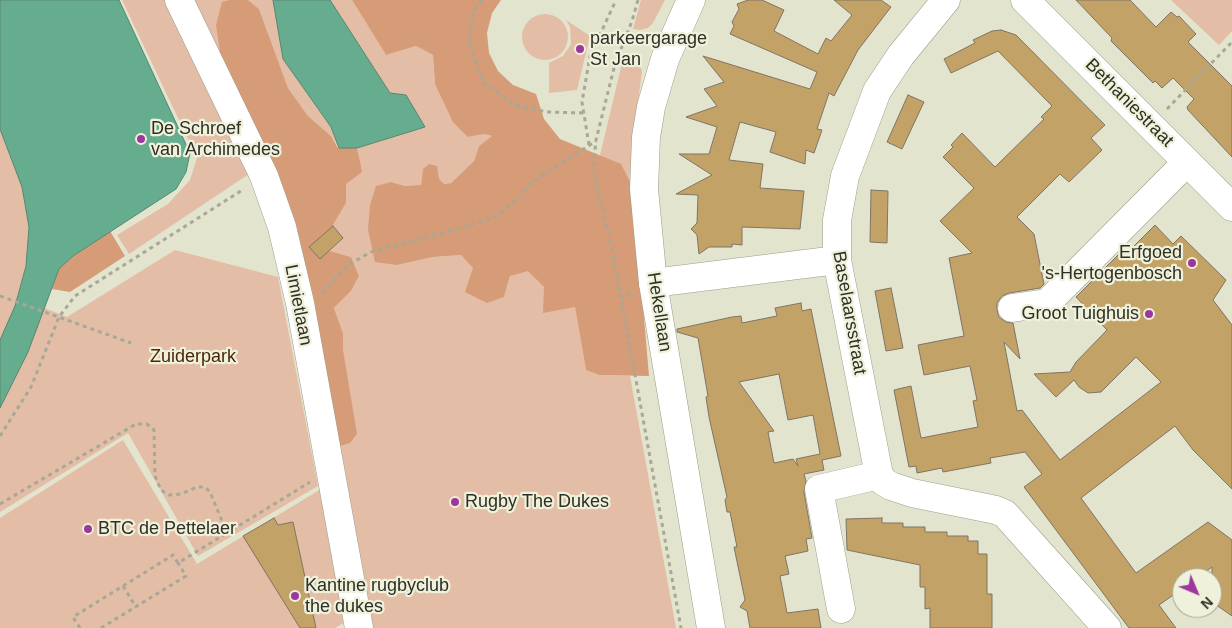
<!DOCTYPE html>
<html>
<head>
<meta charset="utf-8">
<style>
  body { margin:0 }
  #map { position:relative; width:1232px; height:628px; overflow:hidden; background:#e3e4ce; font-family:Helvetica,sans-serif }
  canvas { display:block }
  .north { position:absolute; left:1172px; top:568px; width:50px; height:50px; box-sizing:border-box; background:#f0f1db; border:1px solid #a2a393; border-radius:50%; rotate:135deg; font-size:14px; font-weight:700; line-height:20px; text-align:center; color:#2e2f26 }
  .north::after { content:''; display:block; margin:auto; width:18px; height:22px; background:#9d379c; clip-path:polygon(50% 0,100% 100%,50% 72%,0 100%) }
</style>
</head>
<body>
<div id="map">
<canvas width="1232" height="628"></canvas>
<div class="north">N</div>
</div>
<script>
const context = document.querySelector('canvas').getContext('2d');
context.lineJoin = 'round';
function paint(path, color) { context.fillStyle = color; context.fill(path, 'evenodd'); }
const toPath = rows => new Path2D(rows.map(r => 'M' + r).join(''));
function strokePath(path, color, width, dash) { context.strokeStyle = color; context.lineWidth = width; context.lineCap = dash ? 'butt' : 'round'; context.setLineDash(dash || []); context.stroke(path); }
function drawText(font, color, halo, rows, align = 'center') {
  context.font = font + ' Helvetica,sans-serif'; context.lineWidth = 4.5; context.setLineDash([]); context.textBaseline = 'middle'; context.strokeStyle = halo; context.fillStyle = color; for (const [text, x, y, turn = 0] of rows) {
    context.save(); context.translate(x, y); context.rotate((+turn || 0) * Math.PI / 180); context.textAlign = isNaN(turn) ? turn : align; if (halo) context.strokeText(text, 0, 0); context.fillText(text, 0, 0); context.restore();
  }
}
paint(toPath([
  [122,0,171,0,252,172,129,254,117,235,168,204,190,180,197,158],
  [192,0,229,0,222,3,222,65],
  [248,0,273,0,274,2,283,59,331,127,339,148,331,136,308,116,288,88,259,9],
  [330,0,352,0,386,55,416,46,433,55,435,84,468,137,484,134,492,136,479,146,474,161,451,183,444,184,423,169,421,185,405,186,391,182,397,265,433,257,461,255,504,297,510,276,528,270,544,287,575,307,586,370,599,375,630,376,676,628,361,628,358,614,335,628,0,628,0,518,123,440,197,564,336,480,343,350,343,333,334,308,351,291,359,276,351,257,323,249,323,242,346,203,346,184,359,157,357,148,424,127,390,94],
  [641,0,665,0,653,23,648,28,640,30,633,29],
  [1171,0,1232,0,1232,31,1219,45],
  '522 37a23 23 0 1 1 46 0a23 23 0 1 1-46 0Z',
  [566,20,590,36,577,90,549,93,549,63,563,56,571,44,570,27],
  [624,55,638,62,642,71,635,125,633,188,600,155],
  [0,129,22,187,29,227,26,266,17,297,67,317,175,250,278,277,318,486,198,556,128,433,0,512]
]), '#e3bda6');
paint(toPath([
  [229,0,248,0,259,9,288,88,308,116,331,136,338,148,357,148,359,157,362,172,346,184,346,203,323,242,323,249,351,257,359,276,351,291,334,308,343,333,343,350,357,434,350,443,340,446,329,441,222,65,216,25,222,2],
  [352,0,501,0,492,13,487,33,489,53,498,71,513,85,536,94,544,119,560,139,621,164,633,188,649,376,599,375,586,370,575,307,543,313,544,287,528,271,510,276,504,297,487,303,465,292,473,268,461,255,433,257,397,265,375,262,368,230,370,205,376,186,391,182,405,186,421,185,423,169,429,164,437,166,439,179,444,184,451,183,474,161,479,146,492,136,484,134,468,137,453,122,435,84,433,55,416,46,386,55],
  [110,231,125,256,70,292,52,289,59,269,73,256]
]), '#d69c78');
const water = toPath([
  [0,0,119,0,190,153,186,172,176,189,73,256,59,269,28,352,0,408,0,340,15,306,26,266,29,227,22,187,0,129,0,0],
  [273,0,330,0,390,93,406,95,425,127,357,148,339,148,331,127,283,59,273,0]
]);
paint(water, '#66ad8f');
strokePath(water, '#558770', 1);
const building = toPath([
  [748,0,762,0,784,10,774,31,818,54,826,38,831,41,852,15,834,0,881,0,891,7,858,50,834,96,829,93,817,129,822,130,814,153,806,150,805,164,770,152,776,132,740,122,729,160,763,164,760,188,804,191,800,229,742,227,742,245,732,244,732,247,709,247,699,254,697,235,691,229,697,223,698,195,676,194,712,175,679,154,709,154,717,127,686,117,717,106,704,89,724,82,703,56,810,89,817,72,730,34,734,26,732,22,739,9,737,4,748,0],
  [1076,0,1130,0,1156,27,1171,12,1177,17,1179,16,1196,34,1188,42,1232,86,1232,157,1188,110,1187,107,1194,99,1173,78,1162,88,1155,81,1153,83,1111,41,1112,38,1076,0],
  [1001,30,1016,35,1105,125,1091,138,1102,150,1069,182,1060,174,1017,217,1034,234,1044,284,1040,288,1009,293,1002,296,997,303,997,310,999,317,1006,322,1013,323,1020,359,1004,342,1017,411,1022,410,1060,460,1161,382,1136,357,1101,392,1088,393,1079,387,1074,380,1056,397,1034,374,1070,372,1076,362,1107,330,1076,297,1120,253,1124,256,1155,225,1173,244,1181,236,1226,280,1213,300,1232,325,1232,489,1193,450,1175,426,1081,498,1136,573,1208,522,1232,540,1232,616,1212,602,1212,567,1197,578,1182,578,1182,589,1159,605,1176,628,1129,628,1024,487,1042,474,1025,452,990,458,991,463,943,472,942,468,917,473,916,466,909,467,894,390,911,386,921,438,978,427,973,401,977,400,970,366,924,375,918,345,964,336,949,258,972,253,940,221,974,188,943,157,953,147,951,145,962,133,995,167,1044,119,1041,117,1052,106,998,51,951,73,944,59,975,43,973,40,992,31,1001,30],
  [908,95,924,102,902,149,887,142,908,95],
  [871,190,888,191,887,243,870,242,871,190],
  [333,226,343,238,320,259,309,247,333,226],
  [891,288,903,348,886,351,875,291,891,288],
  [801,303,802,311,811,309,841,456,822,460,824,470,804,474,806,481,804,492,812,538,806,539,808,551,785,556,789,574,780,576,787,613,818,609,821,628,750,628,747,611,740,607,745,600,734,547,737,547,730,512,727,512,725,500,727,497,709,417,706,397,708,396,698,338,677,332,677,329,732,317,741,316,742,323,777,316,775,308,801,303],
  [779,374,788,420,813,415,820,454,796,459,798,466,793,459,774,463,768,432,774,431,739,382,779,374],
  [274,518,278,525,293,522,316,628,300,628,243,536,274,518],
  [882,518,882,523,903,523,903,527,925,527,925,532,947,532,947,536,968,536,968,541,978,541,978,554,987,554,987,594,992,594,992,628,930,628,930,608,925,609,925,587,920,587,920,565,847,550,846,519,882,518]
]);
paint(building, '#c3a267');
strokePath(building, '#7f7463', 1);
const minor = toPath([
  [179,0,264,176,282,227,300,303,359,628],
  [946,0,901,55,877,91,845,176,837,220,837,260,879,475,884,482,891,486,912,493,996,510,1005,514,1107,628],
  [1025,0,1232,207],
  [653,283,837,260],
  [1012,308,1047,303,1187,162],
  [841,609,819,489,879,475]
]);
const major = toPath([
  [691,0,665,59,651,107,646,137,644,189,653,283,711,628]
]);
strokePath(minor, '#9c9d89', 29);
strokePath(major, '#9c9d89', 29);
strokePath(toPath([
  [482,0,474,10,469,45,483,82,515,105,547,112,584,113],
  [638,0,632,21,615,64,596,140,594,160,595,178,612,248,681,628],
  [1167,109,1232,42],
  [589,145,582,102,590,56,616,0],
  [322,293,348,265,371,252,472,225,499,215,521,196,532,182,596,141],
  [0,296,131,343],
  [620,298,631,293],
  [0,436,31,387,59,317,75,296,244,189],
  [0,504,136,424,147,424,154,430,155,476,161,490,169,495,181,494,197,487,205,487,210,492,227,533,310,482],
  [123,586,136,607],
  [80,628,73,617,173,555,178,563,227,533],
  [101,628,186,576,178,563]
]), '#a7a896', 3, [4, 4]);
strokePath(minor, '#fff', 28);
strokePath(major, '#fff', 28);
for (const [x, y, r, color] of [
  [580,49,5,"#9d379c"],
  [141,139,5,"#9d379c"],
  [1192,263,5,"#9d379c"],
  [1149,314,5,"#9d379c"],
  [455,502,5,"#9d379c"],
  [88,529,5,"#9d379c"],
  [295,596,5,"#9d379c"]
]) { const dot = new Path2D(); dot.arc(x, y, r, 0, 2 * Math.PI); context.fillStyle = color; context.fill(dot); strokePath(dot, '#f0f1db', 2); }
drawText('18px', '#2e2f26', '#f0f1db', [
  ["parkeergarage",590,39],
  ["St Jan",590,60],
  ["De Schroef",151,129],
  ["van Archimedes",151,150],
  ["Erfgoed",1182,253,"right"],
  ["'s-Hertogenbosch",1182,274,"right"],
  ["Groot Tuighuis",1139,314,"right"],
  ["Rugby The Dukes",465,502],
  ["BTC de Pettelaer",98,529],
  ["Kantine rugbyclub",305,586],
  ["the dukes",305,607]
], 'left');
drawText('18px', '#2e2f26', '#f0f1db', [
  ["Bethaniestraat",1129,103,45],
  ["Limietlaan",298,305,79],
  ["Hekellaan",659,312,81],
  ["Baselaarsstraat",849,313,80]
]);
drawText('18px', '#4c260a', '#f0f1db', [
  ["Zuiderpark",193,357]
]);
</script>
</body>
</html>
